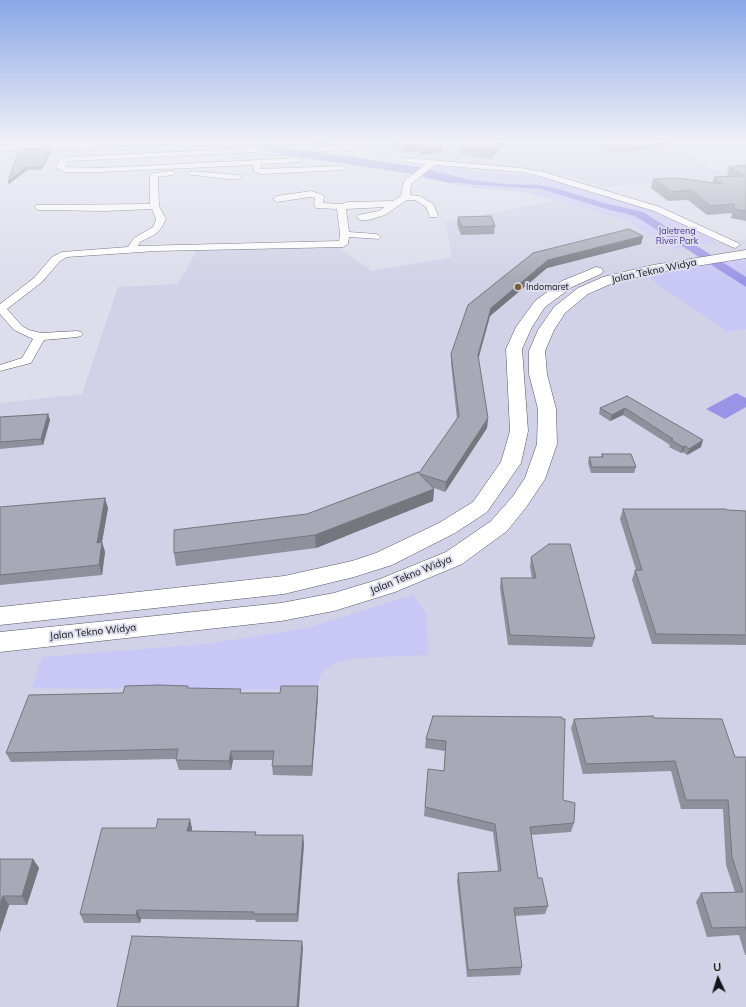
<!DOCTYPE html>
<html>
<head>
<meta charset="utf-8">
<style>
  body { margin:0 }
  #map { position:relative; width:746px; height:1007px; overflow:hidden; background:#ddddec; font-family:Mulish,sans-serif }
  canvas { display:block }
  .north { position:absolute; left:698px; top:959px; width:40px; height:40px; -webkit-text-stroke:3px #ddddec; paint-order:stroke; rotate:356deg; font-size:11px; font-weight:700; line-height:16px; text-align:center; color:#131318 }
  .north::after { content:''; display:block; margin:auto; width:14px; height:18px; background:#131318; clip-path:polygon(50% 0,100% 100%,50% 72%,0 100%) }
</style>
</head>
<body>
<div id="map">
<canvas width="746" height="1007"></canvas>
<div class="north">U</div>
</div>
<script>
const context = document.querySelector('canvas').getContext('2d');
context.lineJoin = 'round';
function paint(path, color) { context.fillStyle = color; context.fill(path, 'evenodd'); }
const toPath = rows => new Path2D(rows.map(r => 'M' + r).join(''));
function strokePath(path, color, width, dash) { context.strokeStyle = color; context.lineWidth = width; context.lineCap = dash ? 'butt' : 'round'; context.setLineDash(dash || []); context.stroke(path); }
function drawText(font, color, halo, rows, align = 'center') {
  context.font = font + ' Mulish,sans-serif'; context.lineWidth = 4; context.setLineDash([]); context.textBaseline = 'middle'; context.strokeStyle = halo; context.fillStyle = color; for (const [text, x, y, turn = 0] of rows) {
    context.save(); context.translate(x, y); context.rotate((+turn || 0) * Math.PI / 180); context.textAlign = isNaN(turn) ? turn : align; if (halo) context.strokeText(text, 0, 0); context.fillText(text, 0, 0); context.restore();
  }
}
paint(toPath([
  [364,142,669,142,679,146,712,170,746,167,726,179,602,187,588,181,543,171,373,155],
  [554,201,624,220,674,249,746,239,746,258,728,332,746,329,746,1007,0,1007,0,403,82,394,118,287,178,284,197,250,338,247,372,271,452,257,445,222]
]), '#d1d1e7');
paint(toPath([
  [434,165,542,177,652,210,712,239,718,243,674,249,624,220,523,192,473,188,422,178,419,175],
  [746,258,746,329,728,332,645,275],
  [413,595,426,614,428,655,357,658,338,662,325,669,319,677,317,690,32,688,42,657,207,644,308,628]
]), '#c9c7f5');
paint(toPath([
  [422,170,472,180,504,184,539,185,559,189,604,203,643,212,746,277,746,287,635,216,610,210,541,189,477,185,451,182,425,177,419,172],
  [736,393,746,398,746,407,725,419,706,409]
]), '#9b94e6');
paint(toPath([
  [256,142,272,142,283,147,420,167,454,176,456,179,454,182,449,183,419,175,280,154,258,145,256,142]
]), '#9b94e6');
const minor = toPath([
  [126,142,181,142,177,144,66,149,0,150,0,146,126,142],
  [353,142,361,142,362,145,353,150,320,151,316,149,320,147,351,146,354,144,353,142],
  [681,142,689,142,691,144,687,146,681,142],
  [254,148,257,148,257,152,70,161,66,163,65,167,100,168,297,158,300,158,300,162,261,164,261,169,342,166,346,168,342,170,262,174,254,172,253,165,100,172,65,172,56,168,60,159,70,157,254,148],
  [406,158,521,168,544,172,660,207,738,243,740,245,735,248,732,247,654,211,539,176,521,172,435,165,411,184,410,195,420,196,433,204,438,215,436,217,430,217,426,207,415,200,407,200,385,215,368,220,361,220,356,217,358,215,379,211,385,207,346,209,349,232,376,234,379,235,381,237,379,239,349,237,348,244,343,247,156,251,67,257,60,261,42,282,7,309,22,326,29,330,41,333,77,331,81,332,83,334,81,336,77,337,44,340,31,363,0,371,0,365,22,358,33,339,14,330,0,314,0,304,34,278,52,257,62,252,128,247,134,238,153,227,156,219,152,209,104,211,39,210,36,209,35,207,36,205,150,204,150,175,154,173,170,171,173,171,174,173,173,175,158,177,159,206,166,219,160,230,154,235,140,242,138,246,339,241,340,234,337,209,316,208,314,204,315,198,310,197,277,202,273,199,277,196,311,191,323,195,324,197,323,203,341,204,348,202,393,201,401,196,404,181,426,164,406,162,406,158],
  [191,171,238,175,242,177,238,179,226,179,194,175,191,175,190,173,191,171]
]);
const secondary = toPath([
  [746,250,746,258,653,273,613,283,588,294,565,313,554,330,545,351,547,374,556,409,557,444,545,479,527,506,507,531,462,564,395,592,334,611,281,621,0,652,0,632,281,603,334,593,380,579,446,552,491,521,513,496,525,478,537,444,538,409,529,374,529,351,538,330,554,307,578,288,603,277,653,265,746,250],
  [596,267,601,268,603,271,601,274,572,287,545,307,532,327,522,349,528,431,521,463,487,512,455,533,392,565,354,577,284,594,0,625,0,607,284,576,352,561,376,553,439,523,473,502,501,462,510,431,506,349,516,327,535,301,562,281,596,267]
]);
strokePath(minor, '#575663', 1);
strokePath(secondary, '#575663', 1);
paint(minor, '#fff');
paint(secondary, '#fff');
paint(toPath([
  [0,142,76,142,0,145],
  [313,142,334,142,334,145,313,146],
  [391,142,438,142,442,152,421,155,417,151,403,153,391,143],
  [465,142,507,142,490,159,459,154,460,146],
  [594,142,670,142,670,146,624,152,621,151,611,152],
  [19,149,52,151,41,170,27,170,9,184,8,182],
  [746,165,746,221,731,218,732,213,707,215,688,200,668,201,651,188,653,179,712,183,714,177,728,176,727,176,729,167],
  [458,217,495,226,494,234,461,235,457,224],
  [643,236,641,244,547,268,490,316,478,359,488,418,487,428,445,492,434,488,434,489,433,501,316,548,176,566,174,553,307,514,419,473,457,419,451,363,451,354,533,253],
  [627,396,701,447,687,455,683,452,681,453,669,447,670,445,623,415,610,421,599,414,600,408],
  [48,414,50,420,43,445,0,449,0,417],
  [602,454,636,467,634,473,591,473,588,463,589,457,601,457],
  [0,507,108,508,102,542,105,552,102,575,0,585],
  [623,509,746,511,746,645,652,644,632,580,635,570,636,570,620,519],
  [531,557,595,638,592,647,508,645,500,588,501,578,532,578,530,567],
  [318,686,318,696,312,776,273,775,272,766,273,760,233,760,231,770,179,770,176,760,176,759,11,762,6,753,123,693,188,688,241,693,280,693],
  [433,716,563,800,574,823,571,832,531,835,538,878,548,906,545,914,515,916,522,967,520,975,467,977,457,881,458,873,498,871,493,832,424,816,428,769,444,771,445,751,425,748,426,739],
  [654,718,735,757,746,757,746,955,745,955,739,935,707,937,696,902,701,893,735,892,726,865,723,809,681,809,671,771,583,774,571,728,574,719],
  [192,828,192,831,256,835,304,844,298,922,256,922,255,920,141,919,140,923,84,923,80,914],
  [0,859,33,859,39,868,27,905,9,905,0,932]
]), '#90909d');
paint(toPath([
  [500,142,507,142,490,159,490,151],
  [664,142,670,142,670,146,624,152,625,148],
  [417,145,417,151,403,153,403,147],
  [443,146,442,152,421,155,421,148],
  [622,146,621,151,611,152,612,148],
  [52,148,52,151,41,170,41,167],
  [26,167,27,170,9,184,8,182],
  [643,236,641,244,547,268,490,316,477,364,478,355,491,308,548,260],
  [625,408,623,415,610,421,612,415],
  [48,414,50,420,43,445,41,439],
  [488,418,487,428,445,492,446,482],
  [703,440,701,447,687,455,689,449],
  [685,446,683,452,681,453,683,447],
  [434,489,433,501,316,548,315,535],
  [105,498,108,508,100,553,97,543],
  [102,542,105,552,102,575,99,565],
  [318,686,318,696,312,776,312,766],
  [231,751,233,760,231,770,229,761],
  [190,819,192,828,190,840,187,831],
  [303,835,304,844,298,922,297,914],
  [33,859,39,868,27,905,22,896],
  [3,896,9,905,0,932,0,905],
  [137,910,141,919,140,923,136,915],
  [302,941,303,948,299,1007,297,1007]
]), '#76767f');
const building = toPath([
  [313,142,334,142,313,143,313,142],
  [397,142,438,142,443,146,421,148,417,145,403,147,397,142],
  [465,142,500,142,490,151,460,146,465,142],
  [602,142,667,142,625,148,622,146,612,148,602,142],
  [52,148,41,167,26,167,8,182,19,149,52,148],
  [746,165,746,211,734,209,734,204,710,206,691,190,671,192,653,179,677,178,722,184,714,177,744,176,729,167,746,165],
  [491,216,495,226,462,227,458,217,491,216],
  [629,229,643,236,548,260,491,308,478,355,488,418,446,482,420,474,419,473,459,416,451,354,468,305,533,253,629,229],
  [627,396,703,440,689,449,685,446,683,447,671,440,673,439,625,408,612,415,600,408,627,396],
  [48,414,41,439,0,442,0,417,48,414],
  [602,454,631,454,636,467,592,467,589,457,603,457,602,454],
  [418,472,434,489,315,535,174,553,174,530,307,514,418,472],
  [105,498,97,543,102,542,99,565,0,575,0,507,105,498],
  [623,509,726,509,727,510,746,511,746,635,656,634,635,570,642,570,623,509],
  [549,544,570,544,595,638,510,635,501,578,536,578,531,557,549,544],
  [158,685,188,686,187,688,241,689,240,693,280,693,281,686,318,686,312,766,272,766,274,751,231,751,229,761,176,760,178,749,6,753,29,695,123,693,125,686,158,685],
  [433,716,562,717,562,719,565,719,563,800,575,803,574,823,530,827,538,878,542,878,548,906,514,908,522,967,468,970,458,873,501,871,495,824,425,807,428,769,444,771,446,741,426,739,433,716],
  [653,716,654,718,722,719,735,757,746,757,746,930,745,927,712,928,701,893,743,892,732,857,728,800,686,800,675,761,586,764,574,719,653,716],
  [158,819,190,819,187,831,256,832,255,835,303,835,297,914,254,914,254,912,137,910,136,915,80,914,102,828,156,828,158,819],
  [0,859,33,859,22,896,3,896,0,905,0,859],
  [132,936,302,941,297,1007,117,1007,132,936]
]);
paint(building, '#a8a8b6');
strokePath(building, '#76767f', 1);
const sky = context.createLinearGradient(0, 0, 0, 283);
sky.addColorStop(0, '#89a7e7');
sky.addColorStop(0.5, '#f0f0f6');
sky.addColorStop(1, '#f0f0f600');
context.fillStyle = sky;
context.fillRect(0, 0, 746, 283);
for (const [x, y, r, color] of [
  [518,287,4,"#7a5d31"]
]) { const dot = new Path2D(); dot.arc(x, y, r, 0, 2 * Math.PI); context.fillStyle = color; context.fill(dot); strokePath(dot, '#ddddec', 1.5); }
drawText('9px', '#4a3796', '#ddddec', [
  ["Jaletreng",677,231],
  ["River Park",677,241]
]);
drawText('9px', '#131318', '#ddddec', [
  ["Indomaret",526,287]
], 'left');
drawText('10px', '#131318', '#ddddec', [
  ["Jalan Tekno Widya",654,271,-12],
  ["Jalan Tekno Widya",411,575,-22],
  ["Jalan Tekno Widya",93,632,-6]
]);
</script>
</body>
</html>
